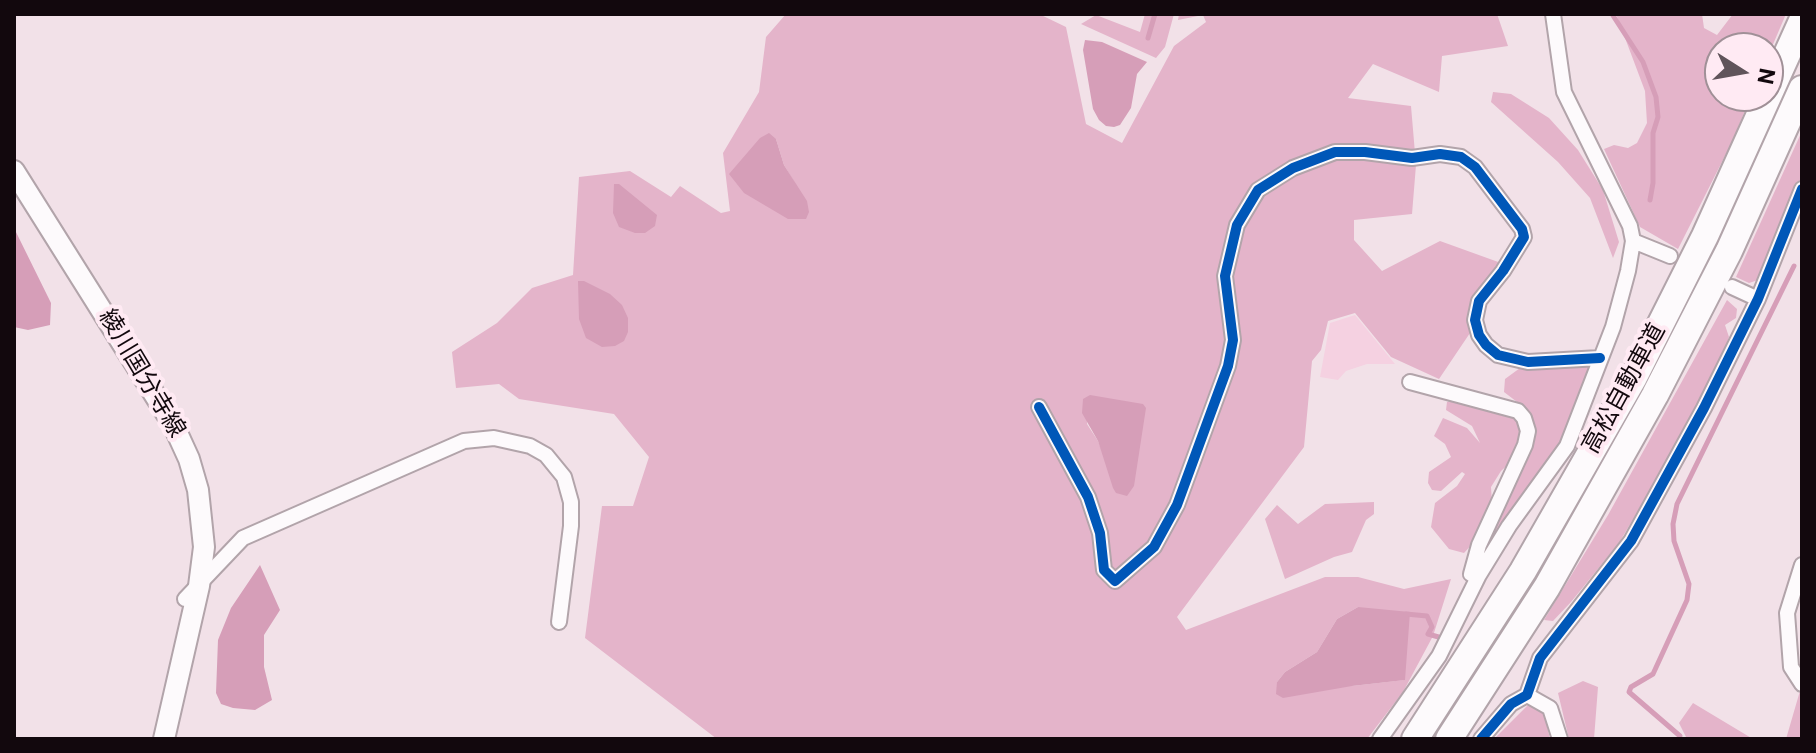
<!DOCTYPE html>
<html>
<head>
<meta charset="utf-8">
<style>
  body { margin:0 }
  #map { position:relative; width:1816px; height:753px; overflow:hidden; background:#f2e1e8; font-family:Roboto,sans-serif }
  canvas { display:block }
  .frame { position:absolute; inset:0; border:16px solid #12080d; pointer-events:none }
  .north { position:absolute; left:1704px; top:32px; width:80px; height:80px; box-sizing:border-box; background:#ffeaf3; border:2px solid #a09097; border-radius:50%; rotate:101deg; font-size:22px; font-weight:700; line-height:32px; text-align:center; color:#12080d }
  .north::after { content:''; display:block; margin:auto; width:28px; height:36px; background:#60545a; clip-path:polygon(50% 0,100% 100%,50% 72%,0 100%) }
</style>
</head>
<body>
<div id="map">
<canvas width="1816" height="753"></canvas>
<div class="frame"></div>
<div class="north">N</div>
</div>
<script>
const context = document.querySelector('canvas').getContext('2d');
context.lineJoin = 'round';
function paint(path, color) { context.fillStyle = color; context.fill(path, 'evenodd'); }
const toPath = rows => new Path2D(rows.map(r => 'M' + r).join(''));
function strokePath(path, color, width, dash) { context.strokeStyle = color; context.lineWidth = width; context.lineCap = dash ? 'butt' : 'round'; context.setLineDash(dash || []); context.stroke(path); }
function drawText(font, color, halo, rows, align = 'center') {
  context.font = font + ' Roboto,"Noto Sans JP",sans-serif'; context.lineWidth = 8; context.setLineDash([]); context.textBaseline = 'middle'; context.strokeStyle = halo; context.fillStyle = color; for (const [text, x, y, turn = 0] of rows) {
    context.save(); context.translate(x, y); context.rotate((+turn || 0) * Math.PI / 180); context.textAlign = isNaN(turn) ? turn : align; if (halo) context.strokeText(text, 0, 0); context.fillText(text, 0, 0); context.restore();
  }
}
paint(toPath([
  [1355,315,1395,364,1367,364,1346,371,1338,380,1320,377,1330,323]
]), '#f5d1e1');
paint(toPath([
  [786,14,1039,14,1066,27,1086,124,1122,143,1174,46,1206,22,1203,15,1178,20,1179,14,1497,14,1508,46,1442,56,1439,92,1373,64,1348,98,1411,106,1416,165,1412,214,1354,220,1354,240,1382,271,1440,241,1501,263,1470,303,1470,333,1439,379,1391,357,1355,313,1328,321,1321,350,1312,361,1304,447,1177,617,1186,630,1325,577,1358,577,1404,589,1451,579,1433,636,1403,692,1367,739,717,739,585,638,602,506,633,506,649,457,614,414,519,399,499,384,456,388,452,352,497,323,532,288,573,275,579,177,630,171,671,197,680,186,721,213,730,211,723,153,759,92,766,37],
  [760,138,776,139,784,165,795,183],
  [1090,395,1107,463,1098,441,1087,424],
  [1358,607,1404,680,1352,686,1277,682,1285,672,1317,652,1337,619],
  [1145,14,1174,14,1165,47,1156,58,1081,24,1096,15,1140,32],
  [1616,14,1702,14,1704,28,1717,35,1733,14,1786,14,1768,56,1768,48,1720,48,1720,96,1751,96,1732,142,1678,249,1640,227,1604,149,1614,145,1628,148,1637,143,1647,123,1645,91],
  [1493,92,1511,94,1549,118,1578,150,1603,190,1619,242,1613,258,1590,198,1558,162,1491,102],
  [1802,131,1802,175,1761,279,1749,283,1736,277],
  [1727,300,1737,309,1736,318,1725,325,1729,337,1722,357,1652,487,1619,543,1571,602,1553,621,1544,620,1608,515],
  [1588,362,1589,376,1559,450,1534,479,1482,558,1494,523,1525,462,1534,434,1533,420,1521,405,1504,392,1505,379,1520,368,1540,368],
  [1454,400,1507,412,1516,420,1523,436,1514,459,1501,471,1491,487,1492,502,1474,542,1464,553,1449,549,1431,527,1435,503,1457,486,1465,474,1462,472,1441,491,1432,490,1428,483,1429,472,1451,457,1445,444,1434,436,1443,418,1467,428,1480,443,1472,426,1446,410,1447,402],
  [1374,502,1374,514,1366,520,1352,552,1334,557,1285,579,1265,519,1277,505,1298,524,1325,504],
  [1583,681,1598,687,1594,739,1569,739,1558,693],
  [1802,684,1802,739,1786,739],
  [1693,703,1753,739,1687,739,1679,723],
  [1528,705,1544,713,1550,739,1494,739]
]), '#e4b4ca');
paint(toPath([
  [1085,40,1102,42,1147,62,1137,74,1131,108,1120,125,1114,127,1106,126,1099,120,1093,109,1083,50],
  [769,133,776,139,784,165,807,201,809,212,806,219,788,219,744,193,729,174,760,138],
  [614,184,619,184,657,215,655,226,645,233,635,233,619,227,613,213],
  [14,228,51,303,50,325,28,330,14,327],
  [578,281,584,281,610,294,622,305,628,318,628,332,624,341,615,346,602,347,586,338,579,319],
  [1090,395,1143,404,1146,408,1134,486,1127,496,1116,493,1113,488,1098,441,1082,413,1083,399],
  [260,565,280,610,264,635,264,667,272,700,255,710,233,708,221,704,216,693,218,640,231,608],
  [1358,607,1410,612,1405,680,1352,686,1283,698,1276,694,1277,682,1285,672,1317,652,1337,619]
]), '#d69eb8');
strokePath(toPath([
  [1612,14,1643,62,1656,97,1658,117,1653,133,1653,183,1650,200],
  [1148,38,1155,14],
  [1406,614,1427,616,1432,627,1428,634,1442,638],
  [1679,739,1680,736,1629,692,1631,687,1653,674,1687,600,1689,584,1674,541,1673,524,1677,504,1794,266]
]), '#d69eb8', 5);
const minor = toPath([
  [1633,241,1670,256],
  [1732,287,1758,299],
  [1410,382,1518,411,1524,418,1528,431,1525,445,1479,545,1471,574,1477,578],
  [1039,407,1088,497,1100,533,1104,570,1115,581,1154,547,1177,505,1228,366,1233,340,1225,276,1237,225,1258,190,1293,168,1335,152,1365,152,1412,158,1440,154,1461,157,1475,167,1522,229,1524,237,1503,271,1479,301,1475,320,1479,335,1486,345,1498,355,1528,362,1600,358],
  [1802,565,1787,613,1791,667,1802,684],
  [185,599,243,538,464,441,494,438,530,446,546,455,564,477,571,502,571,526,559,622],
  [1527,695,1550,708,1560,739],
  [1380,739,1439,656,1479,575,1509,526,1567,446,1613,327,1628,271,1633,241,1630,226,1564,92,1553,14],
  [1481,739,1511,704,1527,695,1540,658,1631,541,1704,408,1758,299,1802,189]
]);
const secondary = toPath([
  [14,171,173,424,189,459,198,490,204,547,199,586,164,739]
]);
const motorway = toPath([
  [1415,739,1523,571,1634,377,1705,236,1802,21],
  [1449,739,1547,587,1655,395,1729,251,1802,89]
]);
strokePath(minor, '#b2a4aa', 18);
strokePath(secondary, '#b2a4aa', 24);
strokePath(motorway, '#b2a4aa', 30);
strokePath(minor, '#fdfafc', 14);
strokePath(secondary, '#fdfafc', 20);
strokePath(motorway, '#fdfafc', 26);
strokePath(toPath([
  [1039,407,1088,497,1100,533,1104,570,1115,581,1154,547,1177,505,1228,366,1233,340,1225,276,1237,225,1258,190,1293,168,1335,152,1365,152,1412,158,1440,154,1461,157,1475,167,1522,229,1524,237,1503,271,1479,301,1475,320,1479,335,1486,345,1498,355,1528,362,1600,358],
  [1481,739,1511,704,1527,695,1540,658,1631,541,1704,408,1758,299,1802,189]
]), '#0057b8', 10);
drawText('24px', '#12080d', '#ffeaf3', [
  ["綾川国分寺線",141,374,59],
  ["高松自動車道",1625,389,-61]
]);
</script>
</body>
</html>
